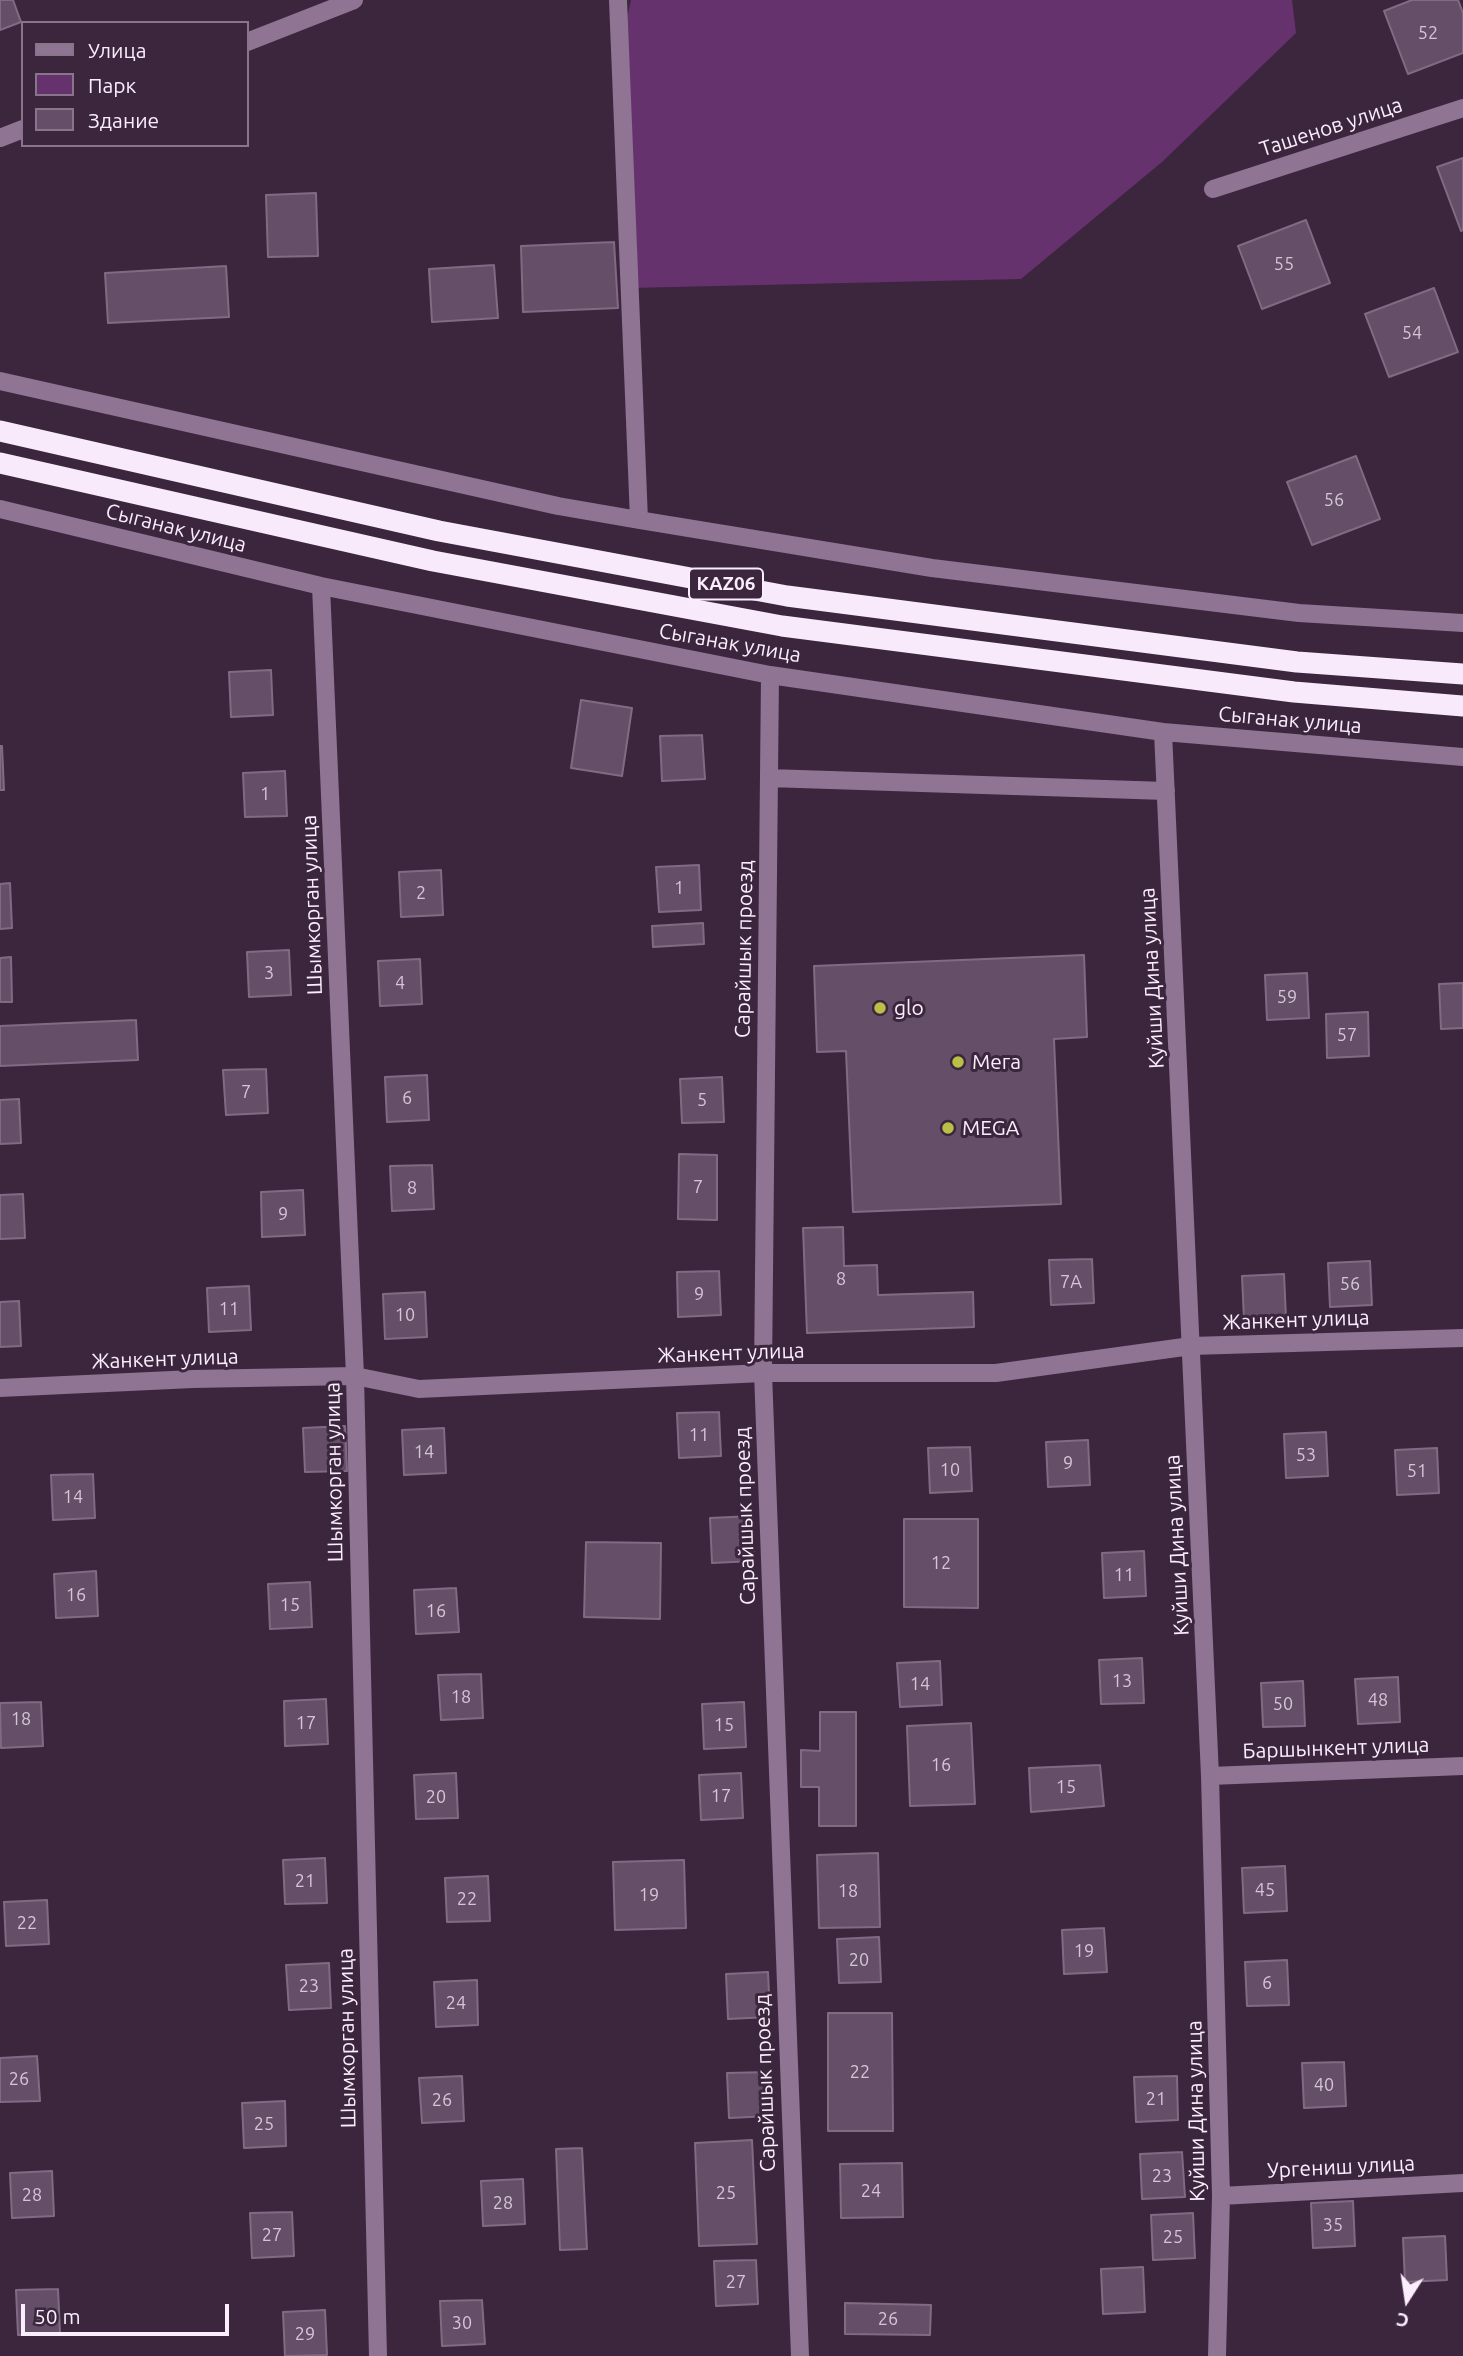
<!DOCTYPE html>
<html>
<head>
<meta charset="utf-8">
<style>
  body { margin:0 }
  #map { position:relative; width:1463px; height:2356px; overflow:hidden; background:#3b263e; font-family:Ubuntu,sans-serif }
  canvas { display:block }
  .legend { position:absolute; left:21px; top:21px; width:228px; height:126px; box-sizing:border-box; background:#3b263e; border:2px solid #87768a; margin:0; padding:9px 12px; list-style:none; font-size:21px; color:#faedfc }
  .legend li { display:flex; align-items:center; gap:14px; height:35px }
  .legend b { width:35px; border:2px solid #87768a }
  .north { position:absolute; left:1372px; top:2265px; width:70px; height:70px; -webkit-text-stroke:5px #3b263e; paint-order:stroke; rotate:192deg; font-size:19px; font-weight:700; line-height:28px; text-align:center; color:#faedfc }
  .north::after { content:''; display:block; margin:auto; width:24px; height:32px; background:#faedfc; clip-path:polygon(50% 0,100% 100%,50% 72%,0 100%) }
  .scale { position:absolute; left:21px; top:2304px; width:208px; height:32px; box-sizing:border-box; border:4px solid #faedfc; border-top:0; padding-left:9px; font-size:21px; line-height:24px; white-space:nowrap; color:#faedfc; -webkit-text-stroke:5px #3b263e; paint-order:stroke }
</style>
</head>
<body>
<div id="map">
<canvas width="1463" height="2356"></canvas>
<ul class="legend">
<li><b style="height:9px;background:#8f7493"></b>Улица</li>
<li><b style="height:19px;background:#66326e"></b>Парк</li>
<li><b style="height:19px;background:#654e68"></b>Здание</li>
</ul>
<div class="north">С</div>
<div class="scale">50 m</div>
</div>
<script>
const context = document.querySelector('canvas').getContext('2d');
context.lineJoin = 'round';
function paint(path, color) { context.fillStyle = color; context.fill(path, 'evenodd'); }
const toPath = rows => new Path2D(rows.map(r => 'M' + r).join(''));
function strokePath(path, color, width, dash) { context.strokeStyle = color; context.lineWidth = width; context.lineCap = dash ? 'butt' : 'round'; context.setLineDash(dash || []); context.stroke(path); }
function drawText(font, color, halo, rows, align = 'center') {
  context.font = font + ' Ubuntu,sans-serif'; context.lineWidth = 6; context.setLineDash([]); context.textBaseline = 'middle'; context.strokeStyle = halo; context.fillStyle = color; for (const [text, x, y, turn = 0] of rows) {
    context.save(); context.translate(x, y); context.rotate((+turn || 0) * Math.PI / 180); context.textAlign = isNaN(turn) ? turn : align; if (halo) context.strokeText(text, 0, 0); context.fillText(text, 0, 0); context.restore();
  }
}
paint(toPath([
  [631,0,1292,0,1296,33,1162,162,1021,279,629,288,622,40]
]), '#66326e');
const building = toPath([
  [0,0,13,0,21,22,0,30,0,0],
  [1412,0,1458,0,1463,13,1463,53,1408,74,1384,11,1412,0],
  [1463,158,1463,230,1461,231,1437,167,1463,158],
  [316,193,318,256,268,257,266,195,316,193],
  [1306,220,1330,283,1262,309,1238,246,1306,220],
  [614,242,618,308,523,312,521,246,614,242],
  [494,265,498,318,432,322,429,269,494,265],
  [226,266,229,317,108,323,105,273,226,266],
  [1434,288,1458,352,1389,377,1365,314,1434,288],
  [1356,456,1380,519,1312,545,1287,482,1356,456],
  [271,670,273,715,231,717,229,672,271,670],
  [581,700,632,708,622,776,571,768,581,700],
  [702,735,705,779,662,781,660,736,702,735],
  [0,746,2,746,4,790,0,790,0,746],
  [285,771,287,816,245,817,243,773,285,771],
  [699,865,701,910,659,912,656,867,699,865],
  [441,870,443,915,401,917,399,872,441,870],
  [10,883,12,928,0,929,0,884,10,883],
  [703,923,704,944,653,947,652,926,703,923],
  [289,950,291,995,249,997,247,952,289,950],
  [1084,955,1087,1037,1054,1039,1061,1204,853,1212,846,1051,817,1052,814,966,1084,955],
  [11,957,12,1002,0,1002,0,958,11,957],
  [420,959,422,1004,380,1006,378,961,420,959],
  [1307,973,1309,1018,1267,1020,1265,975,1307,973],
  [1463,983,1463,1028,1441,1029,1439,984,1463,983],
  [1368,1012,1369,1056,1327,1058,1326,1014,1368,1012],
  [136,1020,138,1060,0,1066,0,1026,136,1020],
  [266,1069,268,1113,226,1115,223,1070,266,1069],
  [427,1075,429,1120,387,1122,385,1077,427,1075],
  [722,1077,724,1122,682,1123,680,1079,722,1077],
  [19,1099,21,1143,0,1144,0,1100,19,1099],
  [679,1154,717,1155,717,1220,678,1219,679,1154],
  [432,1165,434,1209,392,1211,390,1166,432,1165],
  [303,1190,305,1235,262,1237,261,1192,303,1190],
  [23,1194,25,1238,0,1239,0,1195,23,1194],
  [843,1227,844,1266,877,1265,878,1295,973,1292,974,1327,807,1333,803,1228,843,1227],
  [1092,1259,1094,1303,1051,1305,1049,1260,1092,1259],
  [1370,1261,1372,1305,1330,1307,1328,1263,1370,1261],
  [719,1271,721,1315,678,1317,677,1272,719,1271],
  [1284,1274,1286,1318,1244,1320,1242,1276,1284,1274],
  [249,1286,251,1330,209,1332,207,1288,249,1286],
  [425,1292,427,1337,385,1339,383,1294,425,1292],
  [19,1301,21,1346,0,1347,0,1302,19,1301],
  [719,1412,721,1456,679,1458,677,1413,719,1412],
  [345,1426,347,1471,305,1472,303,1428,345,1426],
  [444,1428,446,1473,404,1475,402,1430,444,1428],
  [1326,1432,1328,1476,1286,1478,1284,1434,1326,1432],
  [1088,1440,1090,1485,1048,1487,1046,1442,1088,1440],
  [970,1447,972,1491,930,1493,928,1448,970,1447],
  [1437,1448,1439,1493,1397,1495,1395,1450,1437,1448],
  [93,1474,95,1518,53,1520,51,1475,93,1474],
  [753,1516,754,1561,712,1563,710,1518,753,1516],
  [904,1519,978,1519,978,1608,904,1607,904,1519],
  [586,1542,661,1543,660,1619,584,1617,586,1542],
  [1144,1551,1146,1596,1104,1598,1102,1553,1144,1551],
  [96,1571,98,1616,56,1618,54,1574,96,1571],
  [310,1582,312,1627,270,1629,268,1584,310,1582],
  [456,1588,459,1632,416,1634,414,1590,456,1588],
  [1142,1658,1144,1703,1101,1704,1099,1660,1142,1658],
  [940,1661,942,1705,900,1707,897,1663,940,1661],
  [481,1674,483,1718,441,1720,438,1675,481,1674],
  [1398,1677,1400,1722,1358,1724,1355,1679,1398,1677],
  [1303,1681,1305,1726,1263,1727,1261,1683,1303,1681],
  [326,1699,328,1744,285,1746,284,1701,326,1699],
  [41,1702,43,1746,1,1748,0,1703,41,1702],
  [744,1702,746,1747,704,1749,702,1704,744,1702],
  [820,1712,856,1712,856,1826,819,1826,819,1787,801,1787,801,1750,820,1751,820,1712],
  [971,1723,975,1804,910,1806,907,1726,971,1723],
  [1100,1765,1104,1806,1031,1812,1029,1768,1100,1765],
  [456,1773,458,1818,416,1819,414,1775,456,1773],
  [741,1773,743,1818,701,1820,699,1775,741,1773],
  [878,1853,880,1927,819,1928,817,1855,878,1853],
  [325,1858,327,1903,285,1904,283,1860,325,1858],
  [684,1860,686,1928,615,1930,613,1862,684,1860],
  [1285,1866,1287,1911,1244,1913,1242,1868,1285,1866],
  [488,1876,490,1921,447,1922,445,1878,488,1876],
  [47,1900,49,1944,6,1946,4,1902,47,1900],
  [1104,1928,1107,1972,1064,1974,1062,1930,1104,1928],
  [879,1937,881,1982,839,1983,837,1939,879,1937],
  [1287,1960,1289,2005,1247,2006,1245,1962,1287,1960],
  [329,1963,331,2008,289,2010,286,1965,329,1963],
  [768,1972,770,2017,728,2019,726,1974,768,1972],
  [477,1980,478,2025,436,2027,434,1982,477,1980],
  [828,2013,892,2013,893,2131,828,2131,828,2013],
  [37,2056,40,2101,0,2102,0,2058,37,2056],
  [1344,2062,1346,2106,1304,2108,1302,2063,1344,2062],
  [769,2072,771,2116,729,2118,727,2073,769,2072],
  [462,2076,464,2121,422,2123,419,2078,462,2076],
  [1177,2076,1178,2120,1136,2122,1134,2077,1177,2076],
  [285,2101,286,2146,244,2148,242,2103,285,2101],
  [752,2140,757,2244,699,2246,695,2143,752,2140],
  [582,2148,587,2249,560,2250,556,2149,582,2148],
  [1182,2152,1185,2197,1142,2199,1140,2154,1182,2152],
  [902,2163,903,2217,841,2218,840,2164,902,2163],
  [52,2171,54,2216,12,2218,10,2173,52,2171],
  [523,2179,525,2224,483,2226,481,2181,523,2179],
  [1353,2201,1355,2246,1313,2248,1311,2203,1353,2201],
  [292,2212,294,2256,252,2258,250,2213,292,2212],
  [1193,2213,1195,2258,1153,2260,1151,2215,1193,2213],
  [1445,2236,1447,2280,1405,2282,1403,2238,1445,2236],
  [756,2260,758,2304,716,2306,714,2261,756,2260],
  [1143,2267,1145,2312,1103,2314,1101,2269,1143,2267],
  [58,2289,60,2333,18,2335,16,2290,58,2289],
  [482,2300,485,2344,442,2346,440,2301,482,2300],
  [845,2303,931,2305,930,2335,845,2334,845,2303],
  [325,2310,327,2355,285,2356,283,2312,325,2310]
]);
paint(building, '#654e68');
strokePath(building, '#826a85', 2);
strokePath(toPath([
  [618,0,639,520],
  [247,42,354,0],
  [0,138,23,129],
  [1213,189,1463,108],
  [0,381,558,506,639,520,932,568,1299,613,1463,623],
  [0,509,321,586,770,675,1163,732,1463,757],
  [321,586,355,1376,378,2356],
  [770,675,763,1373,800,2356],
  [1163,732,1210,1776,1221,2196,1217,2356],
  [769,778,1166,791],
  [0,1388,193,1379,355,1376,419,1389,763,1373,996,1373,1191,1346,1463,1338],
  [1210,1776,1463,1766],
  [1221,2196,1463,2183]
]), '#8f7493', 18);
strokePath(toPath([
  [0,431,439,531,787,596,1297,662,1463,674],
  [0,463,433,561,782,626,1294,692,1463,706]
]), '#f8eafa', 21);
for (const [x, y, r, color] of [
  [880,1008,7,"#bac045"],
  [958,1062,7,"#bac045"],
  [948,1128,7,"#bac045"]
]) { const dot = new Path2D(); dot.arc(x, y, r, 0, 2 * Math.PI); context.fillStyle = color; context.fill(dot); strokePath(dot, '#3b263e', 2.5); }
drawText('18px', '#d5c5d7', null, [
  ["52",1428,33],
  ["55",1284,264],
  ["54",1412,333],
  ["56",1334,500],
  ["1",265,794],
  ["1",679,888],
  ["2",421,893],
  ["3",269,973],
  ["4",400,983],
  ["59",1287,997],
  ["57",1347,1035],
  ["7",246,1092],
  ["6",407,1098],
  ["5",702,1100],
  ["7",698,1187],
  ["8",412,1188],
  ["9",283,1214],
  ["8",841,1279],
  ["7А",1071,1282],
  ["56",1350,1284],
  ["9",699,1294],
  ["11",229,1309],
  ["10",405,1315],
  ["11",699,1435],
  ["14",424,1452],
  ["53",1306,1455],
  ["9",1068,1463],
  ["10",950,1470],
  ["51",1417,1471],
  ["14",73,1497],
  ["12",941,1563],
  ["11",1124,1575],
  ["16",76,1595],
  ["15",290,1605],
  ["16",436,1611],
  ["13",1122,1681],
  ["14",920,1684],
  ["18",461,1697],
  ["48",1378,1700],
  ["50",1283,1704],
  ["18",21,1719],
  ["17",306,1723],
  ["15",724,1725],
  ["16",941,1765],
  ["15",1066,1787],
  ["17",721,1796],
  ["20",436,1797],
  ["21",305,1881],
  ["45",1265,1890],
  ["18",848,1891],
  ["19",649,1895],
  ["22",467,1899],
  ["22",27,1923],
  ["19",1084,1951],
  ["20",859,1960],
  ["6",1267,1983],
  ["23",309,1986],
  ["24",456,2003],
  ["22",860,2072],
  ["26",19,2079],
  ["40",1324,2085],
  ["21",1156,2099],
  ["26",442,2100],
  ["25",264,2124],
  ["23",1162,2176],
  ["24",871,2191],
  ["25",726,2193],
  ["28",32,2195],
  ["28",503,2203],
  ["35",1333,2225],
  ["27",272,2235],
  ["25",1173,2237],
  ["27",736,2282],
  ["26",888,2319],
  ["30",462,2323],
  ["29",305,2334]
]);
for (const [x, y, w] of [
  [726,584,74]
]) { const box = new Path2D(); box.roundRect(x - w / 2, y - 15.5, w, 31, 5); context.fillStyle = '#3b263e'; context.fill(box); strokePath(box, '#faedfc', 2); }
drawText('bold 19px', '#faedfc', null, [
  ["KАZ06",726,584]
]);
drawText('21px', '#faedfc', '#3b263e', [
  ["Ташенов улица",1331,127,-18],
  ["Сыганак улица",176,528,14],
  ["Сыганак улица",730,643,10],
  ["Сыганак улица",1290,720,5],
  ["Шымкорган улица",312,905,-92],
  ["Сарайшык проезд",744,949,-89],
  ["Куйши Дина улица",1152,978,-93],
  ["Жанкент улица",1296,1320,-2],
  ["Жанкент улица",731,1353,-2],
  ["Жанкент улица",165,1359,-2],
  ["Шымкорган улица",334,1472,-91],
  ["Сарайшык проезд",745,1516,-92],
  ["Куйши Дина улица",1177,1545,-93],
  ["Баршынкент улица",1336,1748,-2],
  ["Шымкорган улица",347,2038,-91],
  ["Сарайшык проезд",765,2083,-92],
  ["Куйши Дина улица",1196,2111,-91],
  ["Ургениш улица",1341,2167,-3]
]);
drawText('21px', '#faedfc', '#3b263e', [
  ["glo",894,1008],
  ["Мега",972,1062],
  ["MEGA",962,1128]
], 'left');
</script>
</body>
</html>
